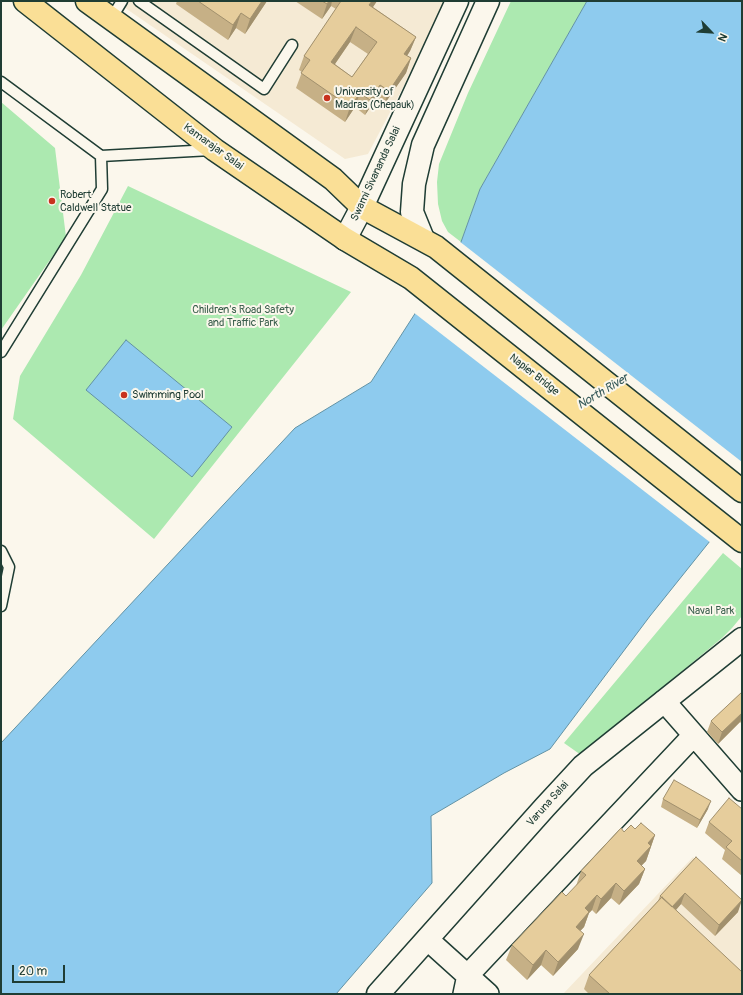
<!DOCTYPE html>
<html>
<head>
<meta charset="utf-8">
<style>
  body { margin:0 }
  #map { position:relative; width:743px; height:995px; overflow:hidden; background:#fbf7ec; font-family:Pangolin,sans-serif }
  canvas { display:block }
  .frame { position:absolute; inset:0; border:2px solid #1f3d34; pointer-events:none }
  .north { position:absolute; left:691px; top:12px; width:40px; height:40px; -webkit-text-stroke:3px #fbf7ec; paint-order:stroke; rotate:115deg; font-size:11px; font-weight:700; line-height:16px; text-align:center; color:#1f3d34 }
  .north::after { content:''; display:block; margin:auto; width:14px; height:18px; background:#1f3d34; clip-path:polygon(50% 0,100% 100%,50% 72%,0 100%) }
  .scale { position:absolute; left:12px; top:965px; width:53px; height:18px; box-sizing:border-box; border:2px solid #1f3d34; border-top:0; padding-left:5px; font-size:12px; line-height:14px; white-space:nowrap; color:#1f3d34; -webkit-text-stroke:3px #fbf7ec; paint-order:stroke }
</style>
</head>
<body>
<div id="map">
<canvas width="743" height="995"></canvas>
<div class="frame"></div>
<div class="north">N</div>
<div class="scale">20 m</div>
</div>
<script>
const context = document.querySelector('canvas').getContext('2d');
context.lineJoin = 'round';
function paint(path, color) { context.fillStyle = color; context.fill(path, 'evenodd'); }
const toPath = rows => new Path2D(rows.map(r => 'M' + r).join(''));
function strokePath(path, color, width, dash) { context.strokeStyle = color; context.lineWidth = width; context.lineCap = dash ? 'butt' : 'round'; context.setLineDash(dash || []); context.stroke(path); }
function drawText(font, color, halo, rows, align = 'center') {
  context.font = font + ' Pangolin,sans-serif'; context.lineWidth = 4; context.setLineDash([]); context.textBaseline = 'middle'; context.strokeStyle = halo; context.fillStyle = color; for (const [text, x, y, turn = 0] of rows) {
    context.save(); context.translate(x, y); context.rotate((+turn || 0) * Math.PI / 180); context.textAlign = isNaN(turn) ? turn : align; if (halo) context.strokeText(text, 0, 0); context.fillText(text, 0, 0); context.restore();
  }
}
paint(toPath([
  [115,1,444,1,427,42,368,154,345,159],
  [693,857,742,900,742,994,563,994]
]), '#f5ead4');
paint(toPath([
  [511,1,587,1,480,189,461,242,448,232,442,221,438,204,437,182,439,164,468,93],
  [1,102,55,148,66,237,1,330],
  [128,186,351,292,154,539,13,419,20,376,81,275],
  [723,553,742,569,742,616,732,628,722,638,581,755,564,743]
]), '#ace9b0');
const water = toPath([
  [587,1,742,1,742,501,650,616,550,749,504,773,431,816,432,883,336,994,1,994,1,743,295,428,371,382,461,242,480,189,587,1],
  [126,340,232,427,192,477,86,390,126,340]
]);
paint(water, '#8ecbee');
strokePath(water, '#6292a4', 1);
paint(toPath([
  [459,241,742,462,742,504,711,543,413,312]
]), '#fbf7ec');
const lane = toPath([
  [139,1,264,89,292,45],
  [111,19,122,1],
  [1,82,101,156,211,150],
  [1,352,102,189,101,156],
  [1,551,9,567,1,606]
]);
const street = toPath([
  [664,701,742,790],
  [427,939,488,994],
  [464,994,468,975,693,736]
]);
const secondary = toPath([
  [345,239,362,207,457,1],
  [423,239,412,212,414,184,423,145,488,1],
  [378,994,545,807,583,766,742,639]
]);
const primary = toPath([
  [25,1,215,150,345,239,411,278,742,541],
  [87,1,333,179,362,207,436,247,742,491]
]);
strokePath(lane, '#1f3d34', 13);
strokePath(street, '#1f3d34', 24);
strokePath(secondary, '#1f3d34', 25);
strokePath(primary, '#1f3d34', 25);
strokePath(lane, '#fbf7ec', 10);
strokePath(street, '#fbf7ec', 21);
strokePath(secondary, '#fbf7ec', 22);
strokePath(primary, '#fadf96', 22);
paint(toPath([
  [177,1,267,1,245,34,236,28,228,40,176,4],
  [295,1,377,1,373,7,416,37,410,51,407,56,411,58,406,73,383,106,375,100,365,115,355,107,345,122,296,88,302,72,299,70,304,56,336,9,331,6,322,19],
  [350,42,368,54,352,77,335,64],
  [742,692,742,724,740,722,718,744,707,732,711,721],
  [663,799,708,809,697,828,661,807],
  [742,809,742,876,722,859,725,850,705,833,709,822],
  [635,829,655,835,646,861,641,866,645,869,639,884,619,905,611,898,596,914,592,910,589,913,584,927,580,931,578,949,553,976,541,965,527,980,506,960,512,945,566,896,576,886,581,871,624,832],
  [696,857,738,912,715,936,681,904,676,910,742,994,589,994,584,989,589,975,658,901,660,896]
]), '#c6b086');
paint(toPath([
  [262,1,267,1,245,34,250,19],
  [329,1,332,1,331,6,322,19,327,4],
  [372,1,377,1,364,20,369,5],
  [241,13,236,28,228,40,233,25],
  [356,27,350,42,326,77,331,62],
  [416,37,410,51,399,68,404,54],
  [411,58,406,73,383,106,389,91],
  [380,85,375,100,365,115,370,100],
  [360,93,355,107,345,122,350,107],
  [742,713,742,718,740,722,718,744,722,732],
  [711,801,708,809,697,828,700,820],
  [655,835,646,861,631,876,637,861,648,843],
  [645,869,639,884,619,905,624,891],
  [616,883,611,898,596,914,601,899],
  [685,893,681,904,668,919,672,907],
  [597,895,592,910,589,913,584,927,570,942,576,927,585,908],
  [742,900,738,912,715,936,719,925],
  [584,934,578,949,553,976,558,962],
  [546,950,541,965,527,980,533,965]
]), '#a1906d');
const building = toPath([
  [198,1,262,1,250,19,241,13,233,25,198,1],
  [322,1,329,1,327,4,322,1],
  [341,1,372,1,369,5,416,37,404,54,411,58,389,91,380,85,370,100,360,93,350,107,301,73,310,60,304,56,341,1],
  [356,27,377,42,352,77,331,62,356,27],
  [742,692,742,713,722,732,711,721,742,692],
  [674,780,711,801,700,820,663,799,674,780],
  [729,798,742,809,742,861,726,847,732,841,709,822,729,798],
  [641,823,655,835,648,843,651,846,637,861,645,869,624,891,616,883,601,899,597,895,585,908,589,912,576,927,584,934,558,962,546,950,533,965,512,945,562,892,566,896,586,875,581,871,621,828,624,832,631,825,635,829,641,823],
  [696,857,742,900,719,925,685,893,672,907,660,896,696,857],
  [662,897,742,972,742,994,610,994,589,975,662,897]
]);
paint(building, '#e6cd9c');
strokePath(building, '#a1906d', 1);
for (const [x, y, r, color] of [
  [327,98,4,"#c8321e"],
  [52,201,4,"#c8321e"],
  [124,395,4,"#c8321e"]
]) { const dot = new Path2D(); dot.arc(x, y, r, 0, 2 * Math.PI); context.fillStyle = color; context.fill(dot); strokePath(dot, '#fbf7ec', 1.5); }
drawText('11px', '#1f3d34', '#fbf7ec', [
  ["University of",335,92],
  ["Madras (Chepauk)",335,105],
  ["Robert",60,195],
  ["Caldwell Statue",60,208],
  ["Swimming Pool",132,395]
], 'left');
drawText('11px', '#1f3d34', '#fbf7ec', [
  ["Kamarajar Salai",213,147,36],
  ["Swami Sivananda Salai",376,174,-65],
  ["Napier Bridge",534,375,38],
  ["Varuna Salai",548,804,-48]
]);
drawText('11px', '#3b5f4d', '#fbf7ec', [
  ["Children's Road Safety",243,310],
  ["and Traffic Park",243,323],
  ["Naval Park",711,611]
]);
drawText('italic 12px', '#355959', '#fbf7ec', [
  ["North River",603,392,-31]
]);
</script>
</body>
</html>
